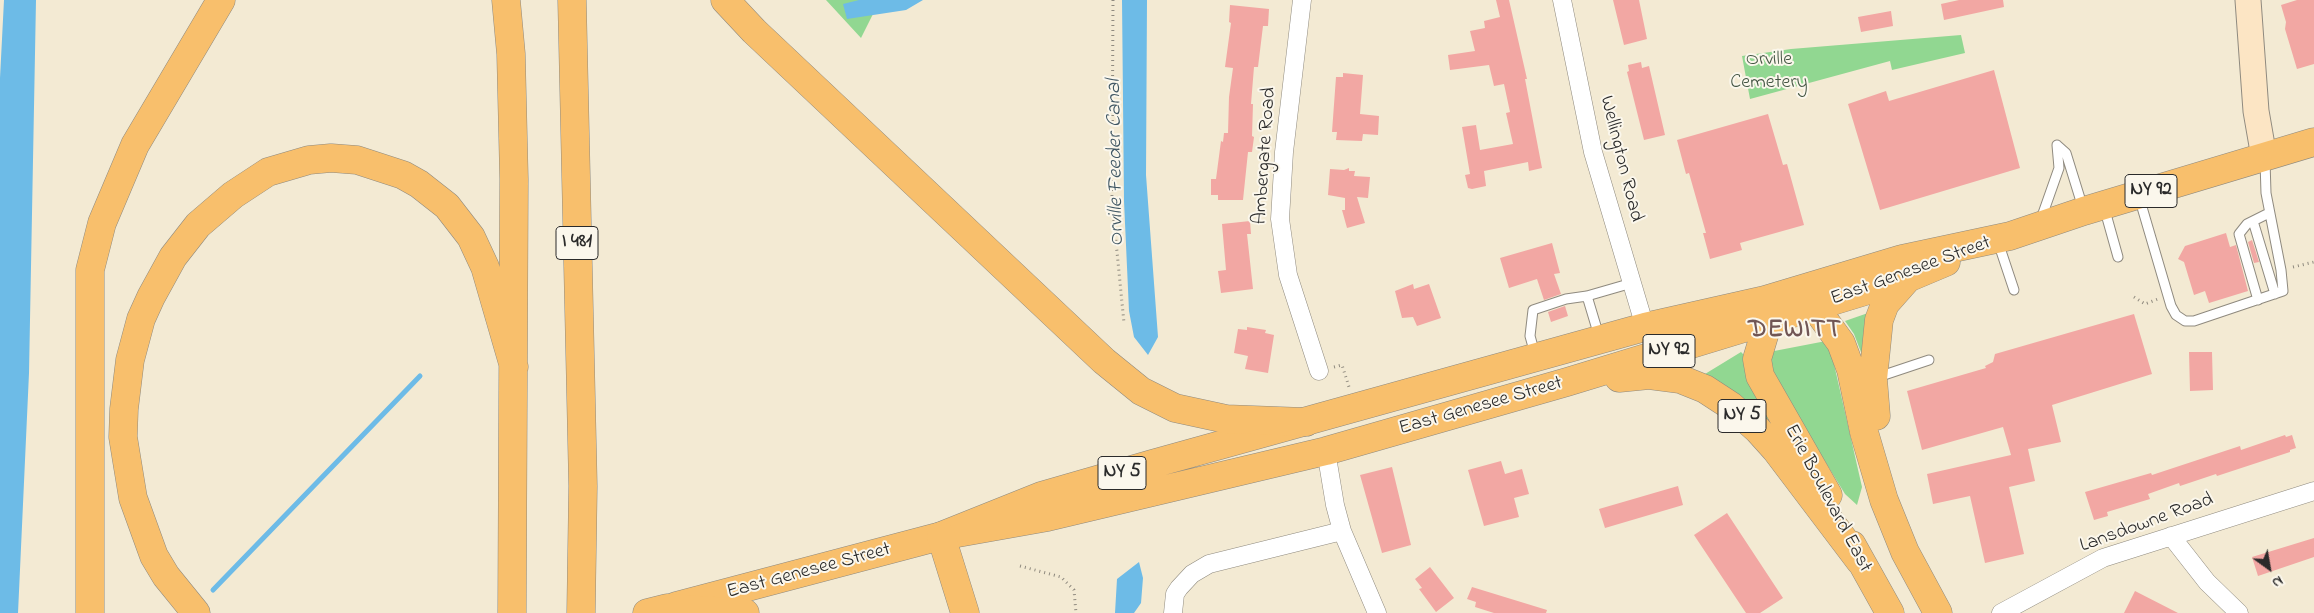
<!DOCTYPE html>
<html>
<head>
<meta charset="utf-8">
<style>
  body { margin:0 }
  #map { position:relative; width:2314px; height:613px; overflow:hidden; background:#f3ead3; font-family:"Indie Flower",sans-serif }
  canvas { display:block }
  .north { position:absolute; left:2244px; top:543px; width:50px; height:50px; -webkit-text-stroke:4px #fbf7ec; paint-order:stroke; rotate:148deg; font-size:14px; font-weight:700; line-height:20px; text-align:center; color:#2b2b2b }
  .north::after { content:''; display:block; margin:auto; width:18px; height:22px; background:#2b2b2b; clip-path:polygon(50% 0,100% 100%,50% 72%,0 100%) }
</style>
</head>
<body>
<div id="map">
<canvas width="2314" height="613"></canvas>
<div class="north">N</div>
</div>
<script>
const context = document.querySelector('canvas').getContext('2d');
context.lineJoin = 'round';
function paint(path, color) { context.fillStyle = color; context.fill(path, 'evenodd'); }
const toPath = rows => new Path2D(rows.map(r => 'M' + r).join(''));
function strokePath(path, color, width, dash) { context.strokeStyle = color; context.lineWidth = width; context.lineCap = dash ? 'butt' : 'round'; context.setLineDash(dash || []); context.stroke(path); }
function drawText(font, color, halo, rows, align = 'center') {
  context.font = font + ' "Indie Flower",sans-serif'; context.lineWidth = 4; context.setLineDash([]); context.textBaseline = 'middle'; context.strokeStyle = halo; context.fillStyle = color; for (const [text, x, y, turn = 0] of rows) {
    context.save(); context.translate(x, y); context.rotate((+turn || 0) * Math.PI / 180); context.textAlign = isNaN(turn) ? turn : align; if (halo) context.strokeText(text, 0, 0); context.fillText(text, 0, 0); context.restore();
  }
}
paint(toPath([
  [826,0,880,0,861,38],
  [1961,35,1965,53,1892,70,1890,61,1750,99,1742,56,1791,49],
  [1868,313,1864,360,1854,334,1845,321],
  [1826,341,1831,351,1862,487,1857,505,1845,494,1774,378,1769,352],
  [1741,352,1746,357,1773,417,1767,421,1739,397,1705,374]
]), '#91d791');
paint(toPath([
  [4,0,36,0,29,373,18,613,0,613,0,78],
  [859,0,923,0,906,10,847,19,843,4],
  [1122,0,1147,0,1146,175,1158,337,1148,355,1134,337,1129,311,1124,201],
  [1139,562,1143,578,1141,603,1134,613,1115,613,1117,579]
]), '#6dbbe7');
strokePath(toPath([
  [213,590,420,376]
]), '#6dbbe7', 5);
paint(toPath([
  [1496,0,1509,0,1527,79,1525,79,1542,168,1529,171,1528,162,1484,171,1486,186,1472,189,1468,188,1465,175,1470,174,1462,127,1476,125,1480,150,1513,144,1506,113,1510,112,1504,84,1494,86,1489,65,1450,70,1448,55,1475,51,1470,31,1485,28,1484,21,1500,17],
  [1613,0,1639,0,1647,39,1624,45],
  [1959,0,2003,0,2004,7,1944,20,1941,4],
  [2297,0,2314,0,2314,64,2297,69,2285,29,2286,22,2281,5],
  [1230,5,1269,9,1268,26,1263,26,1258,67,1254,67,1251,104,1253,104,1252,136,1254,137,1252,152,1248,152,1243,200,1218,200,1218,195,1211,195,1211,179,1216,179,1221,141,1223,142,1224,133,1228,133,1229,97,1233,68,1225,67,1231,23,1229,22],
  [1891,11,1893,26,1861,32,1858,17],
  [1641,62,1642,68,1649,66,1665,135,1644,140,1627,72,1629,71,1628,65],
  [1994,70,2020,168,1880,210,1848,104,1886,91,1889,101],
  [1343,73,1363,75,1360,114,1379,116,1378,135,1363,134,1362,141,1336,140,1337,132,1332,132,1336,77,1343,77],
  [1768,114,1783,165,1787,164,1804,225,1740,243,1742,250,1710,259,1703,233,1706,233,1689,173,1686,174,1677,140],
  [1349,168,1349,171,1355,171,1354,176,1370,177,1368,198,1357,197,1365,223,1347,228,1342,210,1345,210,1345,198,1328,195,1330,169,1344,170],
  [1250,221,1251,234,1247,234,1253,289,1221,293,1218,271,1226,270,1222,224],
  [2226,233,2230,247,2236,245,2248,291,2209,303,2205,291,2194,295,2184,262,2178,259,2185,246],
  [2252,240,2259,262,2254,263,2248,242],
  [1552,243,1560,273,1554,274,1561,294,1544,300,1537,279,1509,288,1500,258],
  [1413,284,1414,289,1429,284,1441,318,1417,326,1413,317,1402,318,1395,291],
  [1565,306,1568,316,1551,322,1548,312],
  [2134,314,2152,374,2052,405,2061,442,2028,449,2035,481,2009,487,2024,554,1985,563,1970,496,1933,504,1927,474,2011,455,2003,427,1922,450,1907,391,1986,368,1985,366,1993,362,1995,354],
  [1247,327,1266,330,1265,333,1274,335,1268,373,1245,369,1248,356,1234,353,1238,329,1247,330],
  [2189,352,2212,352,2213,390,2190,391],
  [2285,435,2286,437,2292,435,2296,448,2290,450,2290,452,2217,476,2216,474,2180,486,2179,483,2148,494,2150,499,2107,512,2108,516,2094,520,2085,492,2151,473,2152,475,2240,446,2241,450],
  [1501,461,1505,474,1522,469,1529,494,1514,498,1519,517,1484,526,1468,470],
  [1392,467,1411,545,1382,553,1360,475],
  [1678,486,1683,505,1605,528,1599,509],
  [1727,513,1783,598,1760,613,1746,613,1694,535],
  [2314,538,2314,557,2258,576,2252,557],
  [1430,567,1454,598,1436,612,1419,589,1422,588,1415,579],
  [1472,587,1547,610,1546,613,1494,613,1475,607,1476,602,1467,599],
  [2135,591,2178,613,2124,613]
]), '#f2a7a3');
const lane = toPath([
  [2057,145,2066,153,2083,208],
  [2139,197,2171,306,2176,315,2185,321,2194,321,2283,291,2281,270,2266,193,2265,161],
  [2104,207,2118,257],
  [2041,219,2059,168,2057,145],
  [2253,221,2275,294],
  [1998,242,2014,290],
  [1587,296,1599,336],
  [2258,300,2239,234,2247,224,2269,213],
  [1535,354,1530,336,1533,310,1566,299,1587,296,1632,283],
  [1878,377,1929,360]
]);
const street = toPath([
  [1302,0,1284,152,1280,219,1288,275,1319,371],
  [1562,0,1593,152,1645,327],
  [1326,451,1335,505,1342,531,1377,613],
  [2171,536,2207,582,2239,613],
  [1173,613,1175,594,1179,588,1192,574,1209,564,1342,531],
  [2001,613,2103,558,2314,491]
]);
const secondary = toPath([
  [2248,0,2256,111,2264,157]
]);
const primary = toPath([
  [1810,291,1814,306,1841,343,1851,370,1864,432,1884,500,1905,552,1938,613],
  [1767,306,1769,319,1757,359,1760,376,1828,495],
  [1619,378,1649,375,1680,379,1705,389,1731,406,1758,430,1776,450,1860,561],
  [1876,416,1873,379,1879,320,1885,304,1908,278],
  [941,536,1041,496,1152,464,1645,327,1765,300,1902,259,2010,236,2084,211,2314,142],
  [1852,545,1890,613],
  [676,606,941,536,1048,517,1326,451,1567,382,1908,278,1946,262]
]);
const highway = toPath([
  [506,0,511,54,514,179,512,613],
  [572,0,583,486,581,613],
  [725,0,754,31,1104,361,1141,391,1175,408,1226,419,1306,422],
  [941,536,965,613],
  [90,613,90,270,102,223,135,145,221,0],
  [196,613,166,576,154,556,133,498,123,437,124,409,130,360,141,319,151,297,173,257,198,225,233,195,268,172,309,160,331,158,357,160,403,175,419,184,447,206,471,237,485,267,514,367],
  [647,613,667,608,745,613]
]);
strokePath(lane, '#8f8a7f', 11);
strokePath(street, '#8f8a7f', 19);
strokePath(secondary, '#8f8a7f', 27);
strokePath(primary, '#8f8a7f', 29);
strokePath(highway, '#8f8a7f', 29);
strokePath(toPath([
  [1113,0,1112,201,1124,323],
  [2293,267,2314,262],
  [2134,297,2145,304,2158,299],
  [1334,367,1342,365,1349,387],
  [1020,566,1061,577,1074,590,1076,613]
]), '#8f8a7f', 3, [1, 4]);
strokePath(lane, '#fff', 9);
strokePath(street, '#fff', 18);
strokePath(secondary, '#fce5c4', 25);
strokePath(primary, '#f8bf6c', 28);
strokePath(highway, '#f8bf6c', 28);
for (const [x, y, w] of [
  [2151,191,52],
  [577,243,42],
  [1669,351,52],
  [1742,416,48],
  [1122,473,48]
]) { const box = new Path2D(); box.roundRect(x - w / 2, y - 16.5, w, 33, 4); context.fillStyle = '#fbf7ec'; context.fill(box); strokePath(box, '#2b2b2b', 1); }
drawText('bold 19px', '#2b2b2b', null, [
  ["NY 92",2151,191],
  ["I 481",577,243],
  ["NY 92",1669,351],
  ["NY 5",1742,416],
  ["NY 5",1122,473]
]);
drawText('20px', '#445644', '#fbf7ec', [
  ["Orville",1769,61],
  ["Cemetery",1769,84]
]);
drawText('20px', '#2b2b2b', '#fbf7ec', [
  ["Ambergate Road",1266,156,-86],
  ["Wellington Road",1620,159,76],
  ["East Genesee Street",1911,272,-20],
  ["East Genesee Street",1481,407,-16],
  ["Erie Boulevard East",1827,499,62],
  ["Lansdowne Road",2147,524,-20],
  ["East Genesee Street",809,572,-15]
]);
drawText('italic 21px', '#3f5663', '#fbf7ec', [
  ["Orville Feeder Canal",1117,163,-91]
]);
context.letterSpacing = '1px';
drawText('bold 25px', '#715655', '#fbf7ec', [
  ["DEWITT",1795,332]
]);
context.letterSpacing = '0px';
</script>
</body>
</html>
